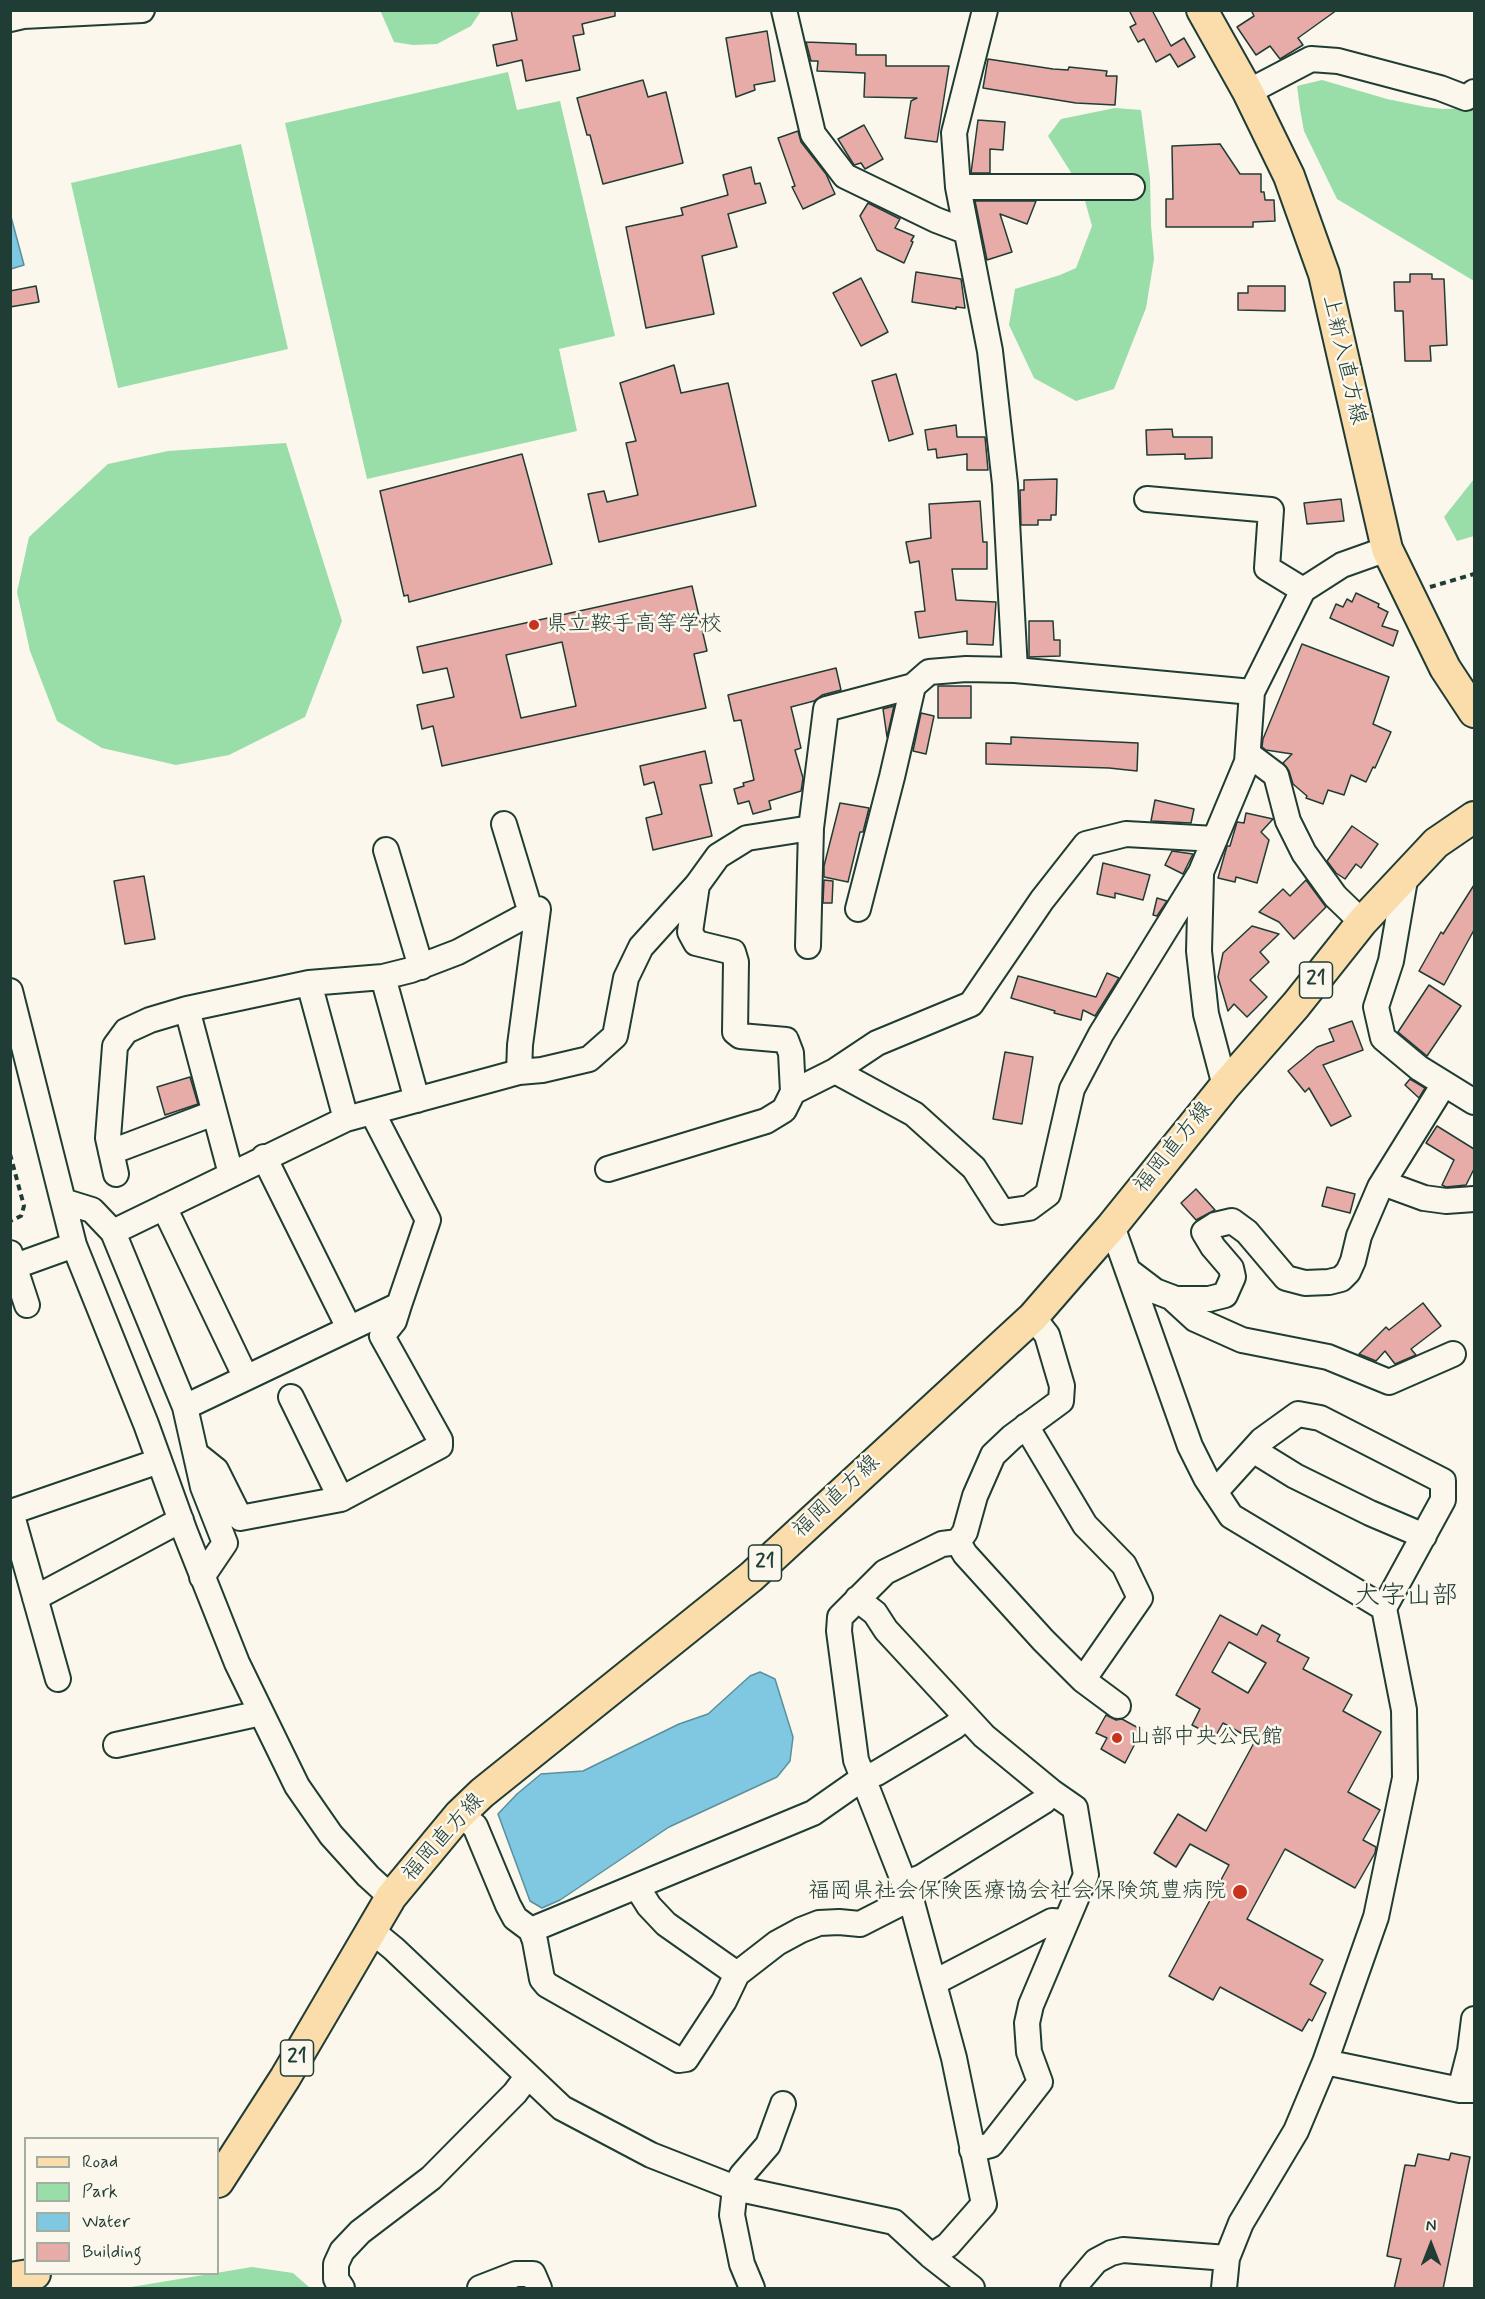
<!DOCTYPE html>
<html>
<head>
<meta charset="utf-8">
<style>
  body { margin:0 }
  #map { position:relative; width:1485px; height:2299px; overflow:hidden; background:#fbf7ec; font-family:Mynerve,sans-serif }
  canvas { display:block }
  .frame { position:absolute; inset:0; border:12px solid #1f3d34; pointer-events:none }
  .legend { position:absolute; left:24px; top:2137px; width:195px; height:138px; box-sizing:border-box; background:#fbf7ec; border:2px solid #a3ada2; margin:0; padding:8px 10px; list-style:none; font-size:18px; color:#1f3d34 }
  .legend li { display:flex; align-items:center; gap:12px; height:30px }
  .legend b { width:30px; border:2px solid #a3ada2 }
  .north { position:absolute; left:1401px; top:2215px; width:60px; height:60px; -webkit-text-stroke:4px #fbf7ec; paint-order:stroke; rotate:0deg; font-size:16px; font-weight:700; line-height:24px; text-align:center; color:#1f3d34 }
  .north::after { content:''; display:block; margin:auto; width:21px; height:27px; background:#1f3d34; clip-path:polygon(50% 0,100% 100%,50% 72%,0 100%) }
</style>
</head>
<body>
<div id="map">
<canvas width="1485" height="2299"></canvas>
<div class="frame"></div>
<ul class="legend">
<li><b style="height:8px;background:#faddab"></b>Road</li>
<li><b style="height:16px;background:#99dda8"></b>Park</li>
<li><b style="height:16px;background:#80c8e1"></b>Water</li>
<li><b style="height:16px;background:#e7aca7"></b>Building</li>
</ul>
<div class="north">N</div>
</div>
<script>
const context = document.querySelector('canvas').getContext('2d');
context.lineJoin = 'round';
function paint(path, color) { context.fillStyle = color; context.fill(path, 'evenodd'); }
const toPath = rows => new Path2D(rows.map(r => 'M' + r).join(''));
function strokePath(path, color, width, dash) { context.strokeStyle = color; context.lineWidth = width; context.lineCap = dash ? 'butt' : 'round'; context.setLineDash(dash || []); context.stroke(path); }
function drawText(font, color, halo, rows, align = 'center') {
  context.font = font + ' Mynerve,"Klee One",sans-serif'; context.lineWidth = 5; context.setLineDash([]); context.textBaseline = 'middle'; context.strokeStyle = halo; context.fillStyle = color; for (const [text, x, y, turn = 0] of rows) {
    context.save(); context.translate(x, y); context.rotate((+turn || 0) * Math.PI / 180); context.textAlign = isNaN(turn) ? turn : align; if (halo) context.strokeText(text, 0, 0); context.fillText(text, 0, 0); context.restore();
  }
}
paint(toPath([
  [380,10,481,10,481,11,471,26,437,44,413,45,394,42],
  [508,72,517,110,560,101,615,336,559,349,577,431,367,479,285,123],
  [1322,80,1387,99,1426,107,1443,109,1474,108,1474,281,1337,199,1304,131,1300,109,1297,86],
  [1115,108,1141,110,1150,178,1151,225,1154,259,1146,308,1114,389,1076,401,1034,378,1009,325,1015,289,1060,275,1076,268,1092,226,1082,190,1048,136,1061,119],
  [241,144,288,349,118,388,71,183],
  [286,443,342,621,305,717,229,755,176,765,102,748,57,721,30,651,17,592,29,537,108,464,168,451],
  [1474,479,1474,536,1457,541,1444,517],
  [252,2267,293,2273,310,2288,125,2288]
]), '#99dda8');
const water = toPath([
  [10,213,24,265,11,269,10,269,10,213],
  [760,1672,775,1679,793,1737,790,1761,777,1777,669,1827,560,1900,542,1908,530,1901,498,1814,517,1794,541,1774,583,1771,679,1724,708,1714,750,1676,760,1672]
]);
paint(water, '#80c8e1');
strokePath(water, '#59909c', 1.5);
const building = toPath([
  [511,10,615,10,615,16,582,24,584,34,573,36,580,70,526,81,522,60,497,66,493,45,517,40,511,10],
  [1129,10,1152,10,1171,46,1184,38,1195,57,1178,67,1170,54,1156,62,1144,39,1138,42,1130,27,1136,24,1129,10],
  [1251,10,1337,10,1298,38,1303,45,1280,59,1270,46,1256,55,1237,27,1254,16,1251,10],
  [767,31,775,81,754,85,755,90,736,97,726,38,767,31],
  [806,42,856,44,856,55,886,55,886,66,949,66,937,142,905,138,911,101,917,98,864,97,865,73,817,71,818,61,811,61,806,42],
  [988,59,1053,69,1068,70,1069,67,1107,71,1106,76,1117,76,1115,105,1076,103,983,88,988,59],
  [643,80,648,97,666,92,683,163,603,184,590,135,587,135,577,98,643,80],
  [978,120,1005,122,1003,150,990,149,990,173,971,173,978,120],
  [864,125,883,159,865,169,861,163,854,165,838,139,864,125],
  [798,131,801,142,826,174,835,194,803,209,792,187,795,186,778,138,798,131],
  [1220,144,1240,174,1261,174,1261,192,1264,192,1265,200,1274,200,1275,221,1253,222,1253,227,1166,227,1166,199,1173,199,1172,146,1220,144],
  [751,167,755,184,760,183,766,203,728,214,737,247,702,256,714,314,646,328,626,227,683,215,681,208,728,195,723,175,751,167],
  [975,201,1036,201,1027,224,1000,214,1012,252,987,260,975,201],
  [868,203,900,219,895,228,914,236,911,241,913,242,904,263,877,250,860,216,868,203],
  [916,272,961,279,965,308,956,307,956,309,912,302,916,272],
  [1410,274,1432,274,1432,279,1444,279,1447,345,1430,346,1431,361,1405,361,1403,311,1395,311,1394,282,1410,282,1410,274],
  [861,278,888,332,861,346,833,293,861,278],
  [36,286,39,302,10,307,10,291,36,286],
  [1248,286,1285,286,1285,311,1238,310,1238,293,1248,293,1248,286],
  [674,365,681,393,728,383,756,506,599,542,588,494,604,491,607,502,638,495,626,443,636,441,620,383,674,365],
  [896,374,913,434,889,441,872,381,896,374],
  [956,425,957,437,985,437,988,470,967,470,967,454,937,458,936,449,928,450,925,430,956,425],
  [1172,429,1173,437,1212,437,1212,458,1185,459,1185,454,1147,455,1146,430,1172,429],
  [522,454,552,564,409,602,408,595,404,596,380,491,522,454],
  [1057,479,1056,515,1051,515,1051,520,1038,520,1038,525,1021,525,1020,490,1024,490,1024,480,1057,479],
  [1341,499,1344,521,1307,524,1304,503,1341,499],
  [980,501,983,542,987,542,987,569,952,569,956,600,996,602,993,645,967,644,967,631,919,638,915,612,925,611,919,561,910,563,906,542,931,538,929,504,980,501],
  [692,586,707,651,694,654,706,708,442,766,433,726,422,729,417,705,454,697,447,668,423,673,417,647,692,586],
  [562,642,576,706,521,718,506,655,562,642],
  [1356,593,1379,604,1378,607,1388,612,1382,626,1398,631,1393,646,1330,618,1336,604,1343,607,1347,599,1352,602,1356,593],
  [1029,621,1053,621,1054,640,1060,640,1060,656,1029,657,1029,621],
  [1302,644,1389,677,1373,724,1391,732,1375,768,1373,767,1366,782,1351,775,1344,795,1328,790,1323,804,1306,798,1307,796,1293,784,1289,771,1283,763,1292,754,1266,750,1262,747,1263,739,1302,644],
  [836,668,841,690,822,695,814,701,791,707,801,748,795,750,803,778,801,791,769,801,771,809,753,814,749,801,738,804,734,789,744,786,743,783,754,780,741,720,734,721,728,695,836,668],
  [938,686,971,686,971,718,938,718,938,686],
  [894,706,887,737,883,709,894,706],
  [921,713,934,716,926,754,913,751,921,713],
  [1011,737,1138,743,1137,771,1109,768,986,764,986,743,1011,744,1011,737],
  [705,751,712,783,700,785,712,836,653,850,646,818,662,814,654,782,644,785,640,766,705,751],
  [1155,800,1194,809,1191,823,1151,821,1155,800],
  [840,803,869,808,863,832,860,832,848,882,824,877,824,866,840,803],
  [1246,813,1273,819,1261,832,1269,840,1257,883,1236,877,1235,882,1218,878,1227,846,1230,846,1237,822,1244,823,1246,813],
  [1352,826,1378,844,1361,868,1356,864,1345,879,1336,873,1327,861,1352,826],
  [1172,851,1193,854,1183,874,1165,865,1172,851],
  [1103,863,1150,875,1143,900,1115,893,1115,898,1097,894,1103,863],
  [144,876,155,939,125,944,114,881,144,876],
  [824,880,833,881,832,903,823,903,824,880],
  [1306,880,1326,907,1294,939,1279,922,1259,912,1283,889,1290,896,1306,880],
  [1474,885,1474,930,1444,985,1419,971,1441,932,1443,934,1474,885],
  [1157,898,1167,901,1157,916,1153,915,1157,898],
  [1252,926,1279,934,1260,952,1269,962,1250,980,1267,997,1247,1017,1234,1004,1228,1011,1218,977,1223,953,1252,926],
  [1107,973,1119,978,1095,1016,1083,1010,1081,1020,1054,1013,1055,1011,1011,998,1018,976,1096,997,1107,973],
  [1429,985,1461,1006,1427,1056,1398,1032,1429,985],
  [1352,1021,1363,1050,1323,1065,1351,1116,1331,1126,1309,1088,1305,1092,1288,1071,1317,1047,1334,1041,1329,1029,1352,1021],
  [1005,1052,1033,1057,1022,1124,993,1119,1005,1052],
  [190,1077,198,1104,165,1115,157,1087,190,1077],
  [1410,1079,1425,1088,1419,1098,1405,1085,1410,1079],
  [1437,1126,1474,1149,1474,1169,1466,1185,1446,1187,1442,1185,1454,1160,1426,1143,1437,1126],
  [1327,1187,1355,1194,1350,1213,1322,1206,1327,1187],
  [1196,1189,1215,1210,1196,1220,1181,1203,1196,1189],
  [1423,1303,1441,1326,1411,1349,1416,1355,1395,1364,1385,1351,1376,1361,1359,1354,1386,1327,1389,1330,1423,1303],
  [1220,1615,1257,1635,1262,1625,1280,1635,1277,1641,1309,1658,1303,1669,1352,1695,1343,1711,1381,1732,1348,1792,1380,1810,1363,1840,1376,1847,1375,1853,1355,1888,1285,1849,1247,1919,1323,1960,1310,1984,1326,1993,1312,2021,1309,2019,1302,2031,1220,1987,1213,2000,1169,1976,1229,1865,1190,1844,1176,1867,1154,1853,1178,1814,1206,1831,1255,1741,1223,1723,1215,1737,1192,1725,1200,1709,1176,1695,1220,1615],
  [1229,1642,1266,1663,1248,1693,1212,1672,1229,1642],
  [1106,1715,1116,1720,1122,1719,1142,1730,1125,1763,1101,1749,1107,1738,1096,1733,1106,1715],
  [1451,2153,1470,2157,1443,2289,1394,2289,1401,2259,1387,2256,1405,2165,1415,2166,1418,2154,1449,2160,1451,2153]
]);
paint(building, '#e7aca7');
strokePath(building, '#1f3d34', 1.5);
const minor = toPath([
  [784,10,813,134,845,176,936,220,965,231],
  [985,10,954,133,958,187,990,351,1005,484,1015,670],
  [10,19,23,16,142,10],
  [1248,92,1311,59,1338,61,1440,88,1466,98,1474,92],
  [958,187,1132,187],
  [1147,499,1271,510,1267,568,1303,590],
  [1248,754,1276,775,1288,821,1304,853,1335,896,1362,922],
  [504,824,531,913],
  [386,850,421,967],
  [1406,874,1391,961,1376,1007,1383,1038,1419,1068,1474,1102],
  [1201,875,1199,951,1206,1014,1225,1086],
  [697,885,690,932,696,943,733,952,736,962,735,1032,740,1036,786,1040,791,1053,793,1092],
  [858,909,892,777,913,686],
  [808,946,811,828],
  [383,977,417,1100],
  [309,983,346,1119],
  [10,991,74,1245,146,1424,185,1532,237,1663,297,1786,331,1835,368,1876,391,1897],
  [187,1009,231,1174],
  [835,1071,914,1114,974,1168,1002,1212,1029,1208,1048,1194,1072,1089,1101,1034,1201,872,1247,762,1252,692,1303,590,1342,565,1387,549],
  [111,1152,214,1113],
  [264,1157,349,1328],
  [608,1169,766,1121,784,1110,793,1092,835,1071,877,1043,971,1004,1042,900,1086,844,1126,834,1215,839],
  [116,1174,108,1138,115,1046,126,1031,150,1020,187,1009,309,983,383,977,411,970,458,952,538,909,520,1045,519,1072],
  [1383,1183,1424,1198,1446,1201,1474,1199],
  [63,1201,92,1210,113,1232,185,1407,203,1487,225,1543,202,1577],
  [164,1207,246,1378],
  [1112,1226,1190,1446,1206,1478,1231,1516,1384,1608,1404,1710,1405,1778,1376,1917,1325,2062,1296,2131,1241,2223,1227,2258,1224,2288],
  [113,1232,346,1119,519,1072,542,1070,589,1059,615,1036,626,978,641,947,697,885,718,856,747,838,811,828,826,709,913,686,929,672,966,669,1015,670,1252,692],
  [10,1253,27,1305],
  [10,1268,74,1245],
  [1130,1272,1155,1291,1176,1299,1209,1299,1225,1295,1233,1277,1231,1268,1213,1247,1204,1232,1215,1225,1232,1221,1247,1232,1286,1278,1305,1283,1329,1282,1341,1279,1348,1272,1353,1261,1359,1236,1380,1187,1444,1084],
  [1171,1297,1195,1319,1242,1340,1328,1357,1389,1382,1453,1354],
  [291,1397,341,1499],
  [185,1407,399,1305,428,1220,372,1112],
  [1253,1450,1295,1476,1370,1513,1424,1536],
  [196,1454,216,1470,240,1518,341,1499,440,1446,440,1440,382,1336,394,1321,399,1305],
  [1215,1492,1262,1440,1298,1414,1320,1418,1443,1481,1443,1500,1384,1608],
  [958,1542,965,1554,1043,1640,1083,1680,1140,1598,1124,1565,1085,1525,1026,1426],
  [35,1598,181,1520],
  [857,1599,875,1613,886,1630,984,1736,1052,1792,1075,1808,1086,1875,1031,2005,1027,2023,1029,2052,1040,2082,991,2145,972,2150],
  [58,1679,11,1512,159,1461],
  [1083,1680,1118,1706],
  [116,1745,261,1713],
  [459,1815,475,1826,508,1905,515,1918,531,1930,813,1813,863,1778,877,1773,954,1727,966,1717],
  [906,1883,922,1877,1044,1801,1052,1792],
  [637,1887,649,1906,666,1924,737,1974],
  [371,1930,394,1949,562,2108,651,2155,735,2188,894,2222,931,2256,972,2288],
  [531,1930,535,1941,542,1979,547,1985,679,2060,686,2059,724,2001,737,1974,777,1943,801,1930,819,1923,839,1922,860,1924,911,1898],
  [935,1982,1052,1921,1066,1922],
  [1325,2062,1460,2090,1474,2090],
  [1460,2090,1470,2051,1474,2019],
  [931,2256,948,2245,984,2204,954,2058,912,1903,856,1760,839,1631,840,1617,885,1572,942,1544,958,1542,965,1532,975,1496,993,1455,1012,1437,1061,1401,1062,1386,1047,1335,1033,1317],
  [342,2288,336,2279,336,2264,342,2251,360,2232,431,2178,515,2093,527,2077],
  [480,2288,516,2274,533,2274,539,2288],
  [752,2288,742,2264,732,2215,735,2188,742,2175,768,2145,783,2104],
  [1073,2288,1096,2261,1111,2253,1123,2250,1227,2258]
]);
const major = toPath([
  [1202,10,1248,92,1289,176,1324,274,1387,549,1445,668,1474,712],
  [218,2182,285,2078,391,1897,459,1815,482,1793,751,1577,1033,1317,1112,1226,1225,1086,1296,1005,1362,922,1436,843,1474,817],
  [10,2278,35,2274]
]);
strokePath(minor, '#1f3d34', 28);
strokePath(major, '#1f3d34', 34);
strokePath(toPath([
  [1430,587,1474,574],
  [10,1154,24,1206,21,1216,10,1221]
]), '#1f3d34', 4, [6, 4.5]);
strokePath(minor, '#fbf7ec', 24);
strokePath(major, '#faddab', 30);
for (const [x, y, r, color] of [
  [534,625,6,"#c8321e"],
  [1117,1738,6,"#c8321e"],
  [1240,1892,8,"#c8321e"]
]) { const dot = new Path2D(); dot.arc(x, y, r, 0, 2 * Math.PI); context.fillStyle = color; context.fill(dot); strokePath(dot, '#fbf7ec', 2); }
for (const [x, y, w] of [
  [1316,980,33],
  [765,1563,33],
  [297,2058,33]
]) { const box = new Path2D(); box.roundRect(x - w / 2, y - 18, w, 36, 4.5); context.fillStyle = '#fbf7ec'; context.fill(box); strokePath(box, '#1f3d34', 1.5); }
drawText('bold 21px', '#1f3d34', null, [
  ["21",1316,980],
  ["21",765,1563],
  ["21",297,2058]
]);
drawText('22px', '#1f3d34', '#fbf7ec', [
  ["上新入直方線",1343,360,77],
  ["福岡直方線",1174,1148,-51],
  ["福岡直方線",837,1497,-43],
  ["福岡直方線",444,1838,-48]
]);
drawText('22px', '#1f3d34', '#fbf7ec', [
  ["県立鞍手高等学校",546,625],
  ["山部中央公民館",1129,1738],
  ["福岡県社会保険医療協会社会保険筑豊病院",1226,1892,"right"]
], 'left');
drawText('26px', '#1f3d34', '#fbf7ec', [
  ["大字山部",1406,1598]
]);
</script>
</body>
</html>
